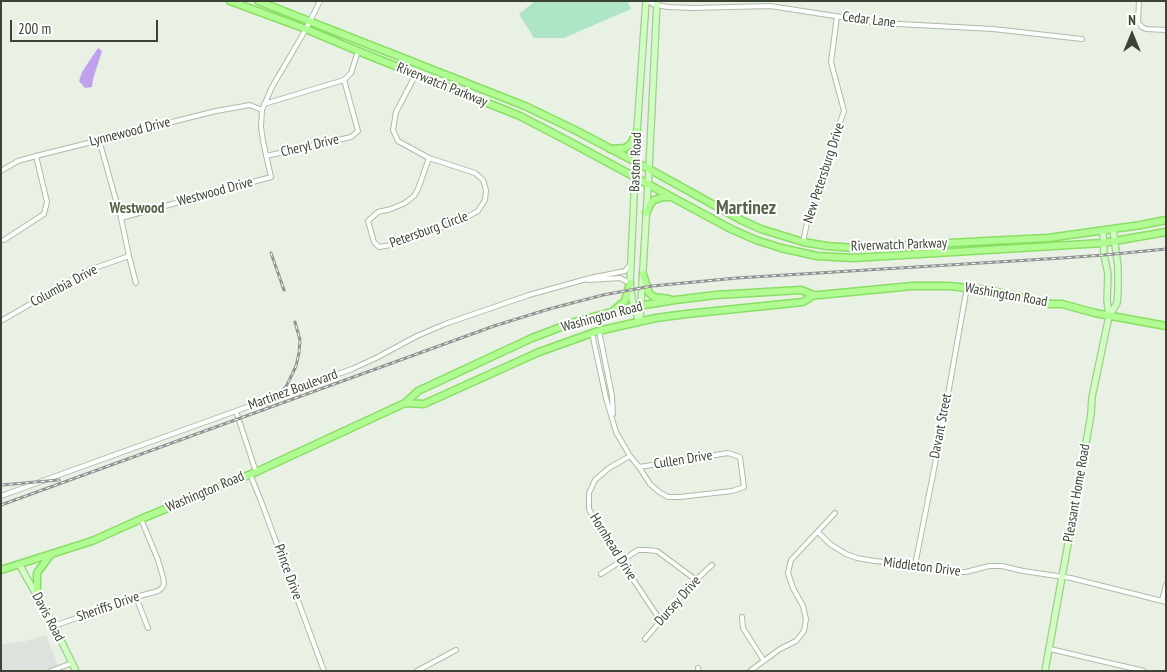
<!DOCTYPE html>
<html>
<head>
<meta charset="utf-8">
<style>
  body { margin:0 }
  #map { position:relative; width:1167px; height:672px; overflow:hidden; background:#e8f1e4; font-family:"PT Sans Narrow",sans-serif }
  canvas { display:block }
  .frame { position:absolute; inset:0; border:2px solid #3a4334; pointer-events:none }
  .north { position:absolute; left:1107px; top:10px; width:50px; height:50px; -webkit-text-stroke:4px #fff; paint-order:stroke; rotate:0deg; font-size:14px; font-weight:700; line-height:20px; text-align:center; color:#3a4334 }
  .north::after { content:''; display:block; margin:auto; width:18px; height:22px; background:#3a4334; clip-path:polygon(50% 0,100% 100%,50% 72%,0 100%) }
  .scale { position:absolute; left:10px; top:20px; width:148px; height:22px; box-sizing:border-box; border:2px solid #3a4334; border-top:0; padding-left:6px; font-size:15px; line-height:18px; white-space:nowrap; color:#3a4334; -webkit-text-stroke:4px #fff; paint-order:stroke }
</style>
</head>
<body>
<div id="map">
<canvas width="1167" height="672"></canvas>
<div class="frame"></div>
<div class="north">N</div>
<div class="scale">200 m</div>
</div>
<script>
const context = document.querySelector('canvas').getContext('2d');
context.lineJoin = 'round';
function paint(path, color) { context.fillStyle = color; context.fill(path, 'evenodd'); }
const toPath = rows => new Path2D(rows.map(r => 'M' + r).join(''));
function strokePath(path, color, width, dash) { context.strokeStyle = color; context.lineWidth = width; context.lineCap = dash ? 'butt' : 'round'; context.setLineDash(dash || []); context.stroke(path); }
function drawText(font, color, halo, rows, align = 'center') {
  context.font = font + ' "PT Sans Narrow",sans-serif'; context.lineWidth = 4; context.setLineDash([]); context.textBaseline = 'middle'; context.strokeStyle = halo; context.fillStyle = color; for (const [text, x, y, turn = 0] of rows) {
    context.save(); context.translate(x, y); context.rotate((+turn || 0) * Math.PI / 180); context.textAlign = isNaN(turn) ? turn : align; if (halo) context.strokeText(text, 0, 0); context.fillText(text, 0, 0); context.restore();
  }
}
paint(toPath([
  [535,1,627,1,631,9,564,38,534,38,519,14]
]), '#ade5c6');
paint(toPath([
  [46,635,60,671,1,671,1,644,26,641]
]), '#dee2dc');
paint(toPath([
  [98,48,102,51,93,79,92,87,85,88,79,81,82,72]
]), '#c0a1ed');
const minor = toPath([
  [1139,1,1138,22,1142,27,1146,29,1166,30],
  [656,5,668,7,693,8,770,6,880,23,993,29,1082,39],
  [416,74,396,112,393,130,398,141,429,158],
  [264,104,344,80,351,73,358,51],
  [99,140,121,218,129,256,136,283],
  [266,156,351,137,358,131,344,80],
  [429,158,475,173,483,180,486,190,485,200,478,211,469,216,435,230,391,245,379,247,374,242,368,221,378,212,391,209,405,203,414,196,418,189,429,158],
  [1,171,18,161,36,156,216,111,250,105,262,110],
  [121,218,271,177,263,141,261,127,262,110,272,87,306,29,320,1],
  [1,240,4,240,44,214,47,202,36,156],
  [803,242,809,213,844,111,831,62,837,16],
  [588,280,620,278,630,283],
  [1,321,89,270,129,256],
  [599,331,612,396,613,414],
  [592,333,606,398,616,432,630,456,639,467,650,484,659,492,668,497,680,497,732,491,744,487,740,457,728,453,639,467],
  [236,411,256,472],
  [630,456,609,468,595,480,589,493,589,509,599,528,660,620],
  [250,474,261,501,324,671],
  [1,496,352,369,376,358,417,336,445,324,529,295,590,278,625,271,630,265],
  [818,532,830,544,846,554,857,558,875,561,915,565,945,572,966,572,989,566,1002,566,1023,571,1071,578,1166,602],
  [915,565,941,434,967,287],
  [601,574,638,550,647,550,657,551,696,580],
  [136,597,148,628],
  [1162,601,1166,585],
  [742,617,743,628,764,661],
  [54,626,136,597,158,591,162,588,164,584,163,577,158,560,141,519],
  [645,639,696,580,712,565],
  [1050,649,1144,671],
  [698,668,699,671],
  [51,671,72,663],
  [417,671,456,650],
  [750,671,780,649,796,641,804,631,806,619,803,606,793,588,788,573,791,560,835,513]
]);
const tertiary = toPath([
  [649,1,656,5]
]);
const secondary = toPath([
  [1109,316,1117,303,1118,292,1118,267,1113,229],
  [640,319,649,169,657,1],
  [639,322,632,299,630,283,637,131,646,1],
  [19,564,54,626,76,671],
  [1045,671,1082,466,1091,414,1092,397,1109,316,1107,300,1108,274,1104,255,1103,230]
]);
const primary = toPath([
  [230,1,306,29,358,51,520,116,570,142,731,229,756,240,781,248,817,256,853,258,1103,243,1166,232],
  [258,1,525,106,575,130,649,169,741,220,761,229,803,242,827,246,855,248,1007,240,1048,238,1141,225,1166,220],
  [610,149,625,148,631,144,637,131],
  [646,213,651,203,654,200,663,197,669,197],
  [643,274,649,293,654,297,669,299],
  [614,310,625,301,630,283],
  [405,403,424,404,539,352,598,331,656,318,686,314,803,302,814,295],
  [1,570,92,541,141,519,256,472,405,403,418,391,532,338,574,322,626,308,675,300,716,295,801,290,814,295,819,295,912,286,949,286,987,290,1050,304,1062,304,1095,313,1166,326],
  [37,596,37,573,51,554]
]);
strokePath(minor, '#aebca7', 6);
strokePath(tertiary, '#aebca7', 8);
strokePath(secondary, '#a2cd92', 8);
strokePath(primary, '#89df64', 9);
strokePath(minor, '#fff', 4);
strokePath(tertiary, '#fff', 5);
strokePath(secondary, '#d0fdc2', 5.5);
strokePath(primary, '#b1fb93', 6);
const rail = toPath([
  [271,253,284,290],
  [266,405,278,396,287,385,296,366,299,353,300,340,295,322],
  [1,485,59,480],
  [1,505,494,326,549,309,603,295,652,286,737,278,1062,258,1104,255,1166,249]
]);
strokePath(rail, '#939393', 3);
strokePath(rail, '#fff', 1, [4]);
drawText('14px', '#3a4334', '#fff', [
  ["Cedar Lane",869,20,7],
  ["Riverwatch Parkway",442,85,22],
  ["Lynnewood Drive",130,132,-14],
  ["Cheryl Drive",310,146,-13],
  ["Baston Road",636,162,-88],
  ["New Petersburg Drive",824,173,-72],
  ["Westwood Drive",215,192,-15],
  ["Petersburg Circle",429,230,-20],
  ["Riverwatch Parkway",899,245,-2],
  ["Columbia Drive",64,286,-28],
  ["Washington Road",1006,295,10],
  ["Washington Road",602,317,-15],
  ["Martinez Boulevard",293,390,-20],
  ["Davant Street",941,426,-79],
  ["Cullen Drive",683,460,-9],
  ["Washington Road",205,492,-23],
  ["Pleasant Home Road",1077,493,-80],
  ["Hornhead Drive",613,547,58],
  ["Middleton Drive",922,567,7],
  ["Prince Drive",288,572,70],
  ["Dursey Drive",678,601,-48],
  ["Sheriffs Drive",108,607,-19],
  ["Davis Road",48,617,62]
]);
drawText('bold 15px', '#56654c', '#fff', [
  ["Westwood",137,209]
]);
drawText('bold 19px', '#56654c', '#fff', [
  ["Martinez",746,209]
]);
</script>
</body>
</html>
